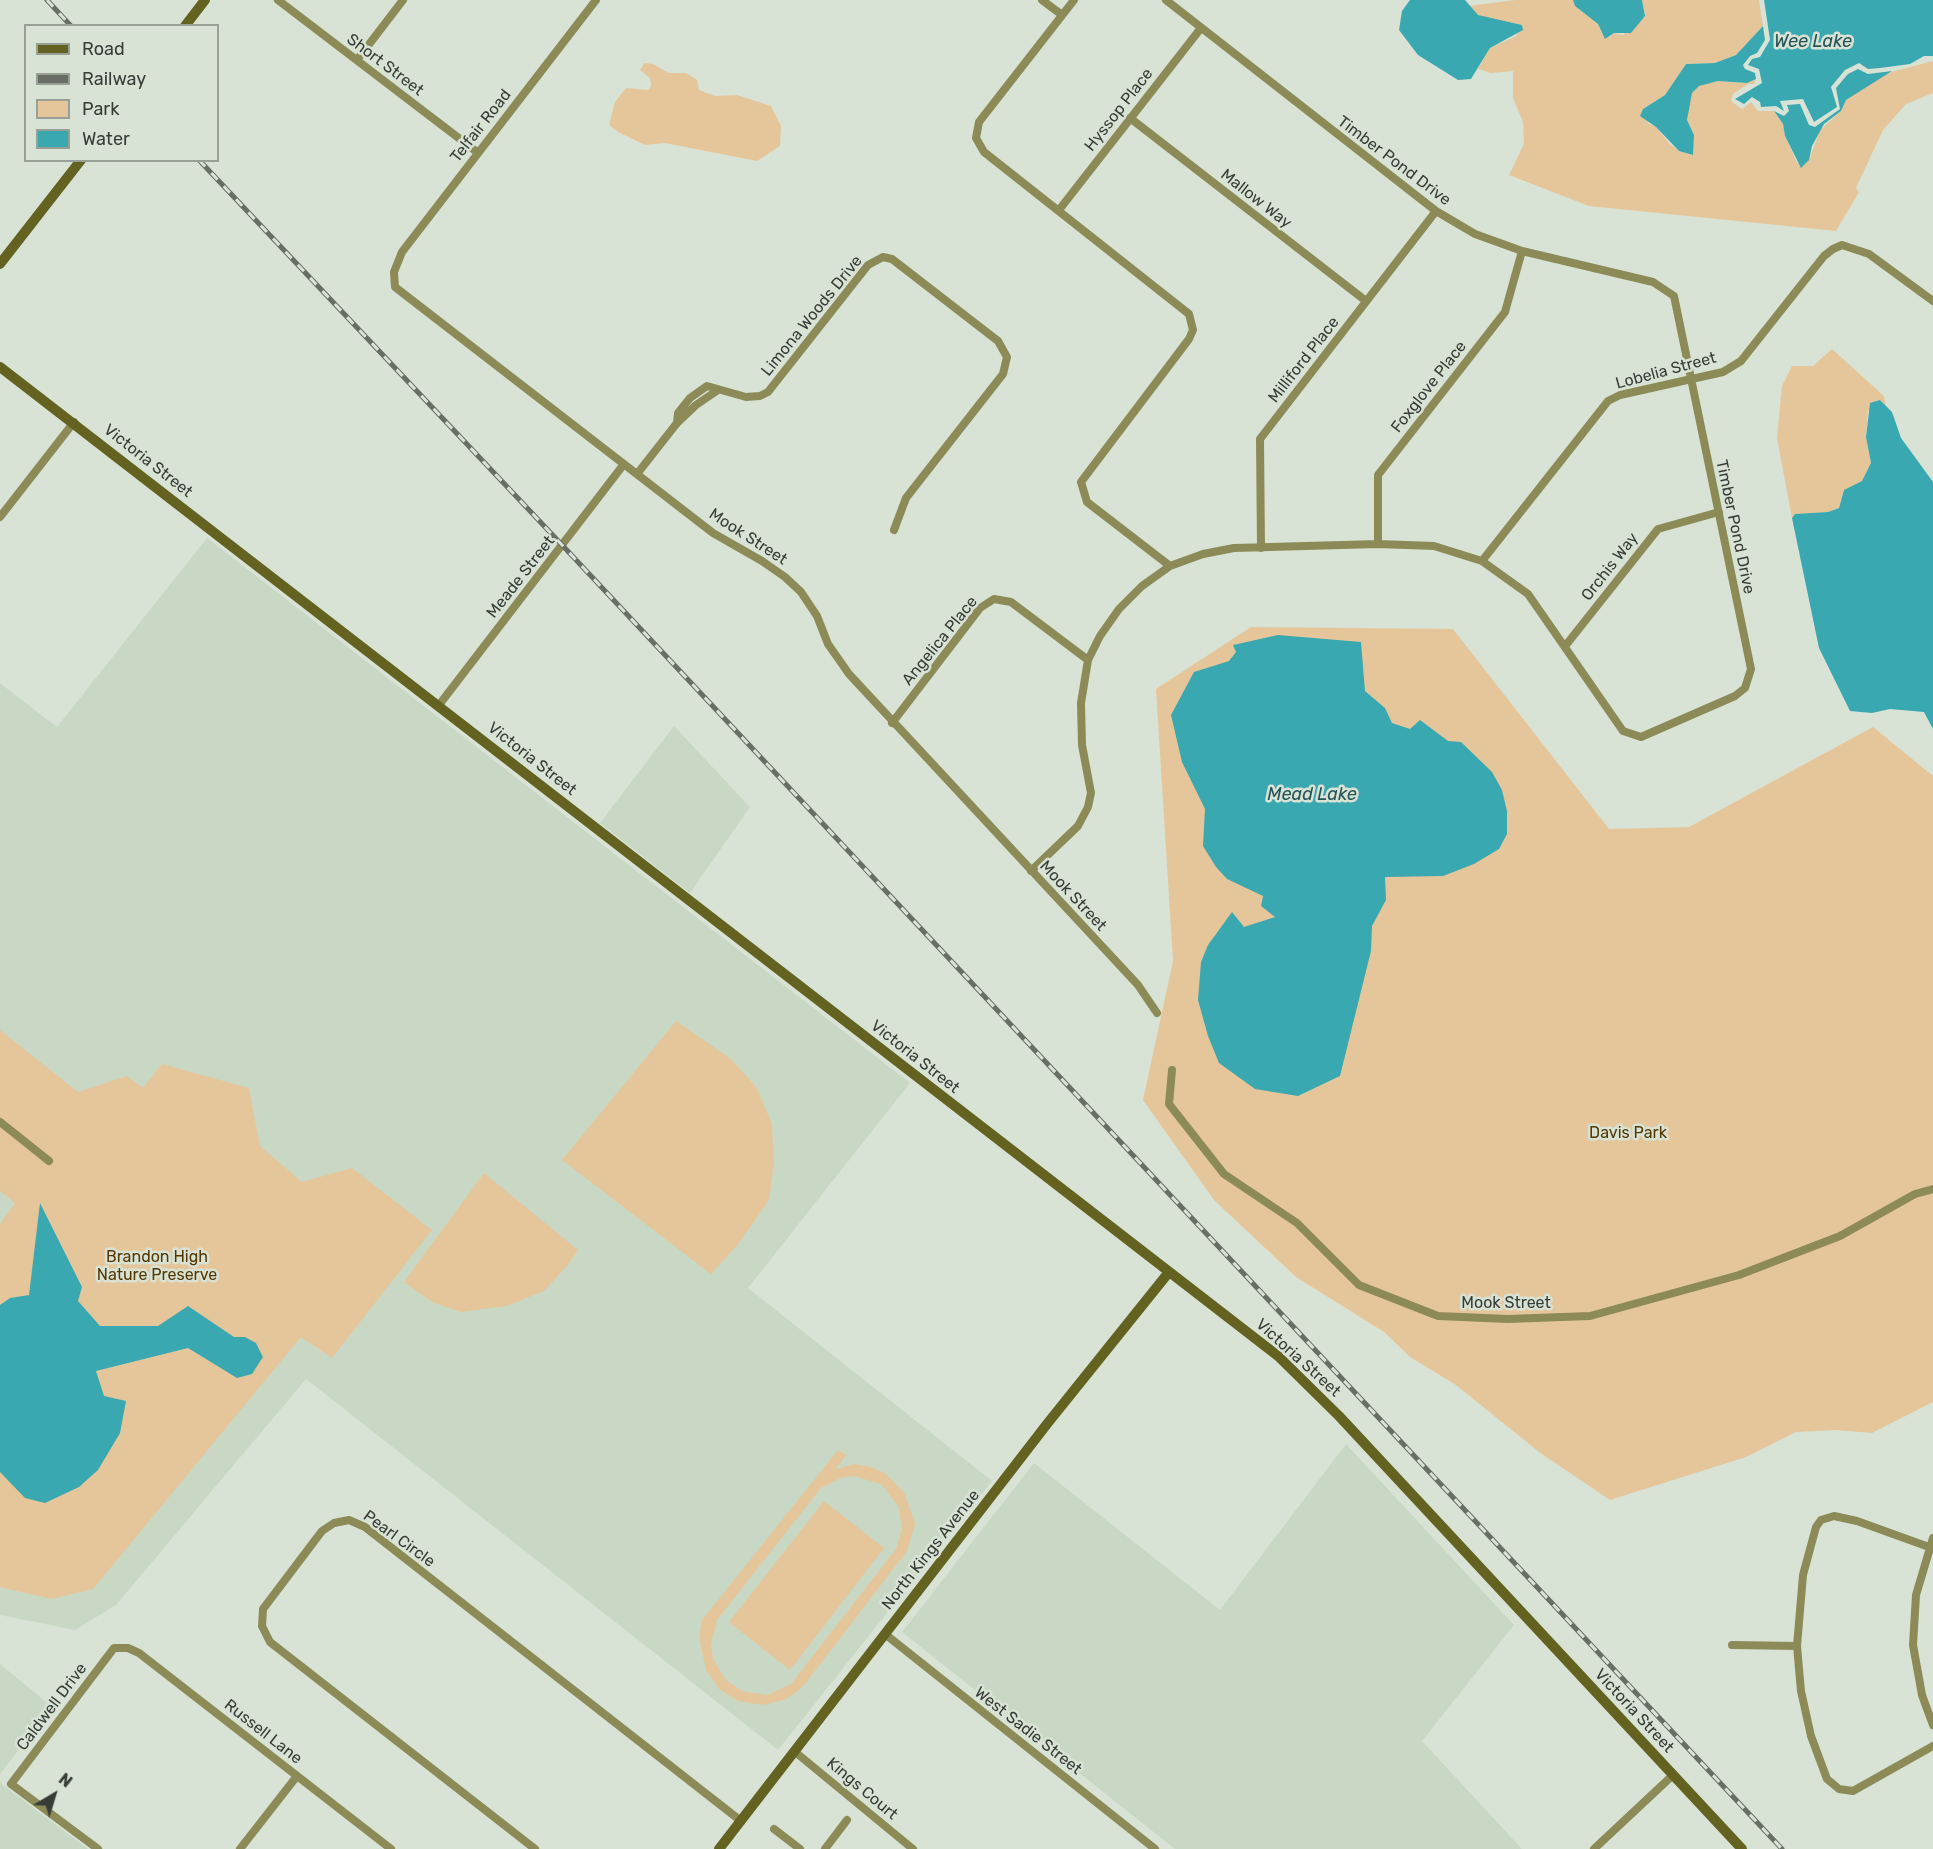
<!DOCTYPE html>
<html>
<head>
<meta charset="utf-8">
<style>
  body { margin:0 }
  #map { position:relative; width:1933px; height:1849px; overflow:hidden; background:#d8e3d5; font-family:Rubik,sans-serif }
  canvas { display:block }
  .legend { position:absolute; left:24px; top:24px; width:195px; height:138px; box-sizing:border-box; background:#d8e3d5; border:2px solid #98a096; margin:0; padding:8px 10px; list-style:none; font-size:18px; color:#383c37 }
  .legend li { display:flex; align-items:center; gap:12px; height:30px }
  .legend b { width:30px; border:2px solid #98a096 }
  .north { position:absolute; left:24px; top:1765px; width:60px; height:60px; -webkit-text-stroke:4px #d8e3d5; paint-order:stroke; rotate:38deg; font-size:16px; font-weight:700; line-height:24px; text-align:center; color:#383c37 }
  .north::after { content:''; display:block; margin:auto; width:21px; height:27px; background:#383c37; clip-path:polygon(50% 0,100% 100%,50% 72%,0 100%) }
</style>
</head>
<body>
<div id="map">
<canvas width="1933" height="1849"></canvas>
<ul class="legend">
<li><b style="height:8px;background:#646221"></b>Road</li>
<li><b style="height:8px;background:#686e66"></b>Railway</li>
<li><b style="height:16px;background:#e5c69b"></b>Park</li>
<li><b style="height:16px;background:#3aa8b0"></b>Water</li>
</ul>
<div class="north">N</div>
</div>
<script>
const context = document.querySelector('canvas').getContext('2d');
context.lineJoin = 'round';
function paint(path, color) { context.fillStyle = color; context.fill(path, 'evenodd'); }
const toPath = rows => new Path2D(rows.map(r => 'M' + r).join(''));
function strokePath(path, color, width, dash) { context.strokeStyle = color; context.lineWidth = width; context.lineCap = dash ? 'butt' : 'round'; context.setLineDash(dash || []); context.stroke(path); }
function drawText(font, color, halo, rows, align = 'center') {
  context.font = font + ' Rubik,sans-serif'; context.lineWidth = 5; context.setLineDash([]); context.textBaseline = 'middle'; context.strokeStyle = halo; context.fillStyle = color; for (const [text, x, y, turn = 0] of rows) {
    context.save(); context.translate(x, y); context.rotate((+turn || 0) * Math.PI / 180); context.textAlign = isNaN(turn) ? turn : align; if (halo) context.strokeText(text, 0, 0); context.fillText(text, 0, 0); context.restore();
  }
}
paint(toPath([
  [207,538,910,1083,748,1288,992,1481,778,1750,306,1379,116,1605,75,1630,0,1615,0,683,57,727],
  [674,726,750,807,690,893,600,823],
  [1346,1444,1514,1625,1422,1741,1522,1849,1175,1849,902,1632,1034,1463,1220,1610],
  [0,1664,52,1707,0,1774],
  [0,1781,3,1785,88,1849,0,1849]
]), '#c9d8c4');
paint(toPath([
  [1515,0,1573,0,1575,6,1598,24,1601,32,1610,37,1613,33,1623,35,1645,16,1642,0,1759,0,1763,26,1736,55,1715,63,1686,64,1665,95,1643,109,1648,123,1656,127,1669,143,1679,151,1692,155,1694,135,1687,120,1689,104,1692,93,1699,86,1708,83,1718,81,1747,83,1756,79,1754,84,1748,84,1733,94,1731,101,1742,109,1751,102,1758,111,1774,111,1783,124,1785,136,1797,163,1809,160,1820,130,1841,111,1846,100,1878,78,1891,72,1933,61,1933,93,1906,104,1883,130,1856,188,1859,192,1836,231,1589,206,1509,175,1524,144,1523,122,1513,98,1513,71,1491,73,1478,69,1490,48,1516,36,1522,25,1493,21,1478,15,1468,6],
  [644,63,653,64,669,73,686,73,697,80,699,90,715,96,737,95,771,106,781,126,780,146,757,161,665,143,645,145,618,132,609,125,615,102,626,88,648,90,651,86,650,78,640,70],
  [1832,349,1884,396,1886,406,1880,400,1868,411,1866,437,1871,463,1862,482,1844,490,1839,508,1828,512,1795,514,1792,518,1777,438,1782,386,1792,366,1813,366],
  [1251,627,1453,629,1609,829,1689,827,1873,727,1933,776,1933,1402,1872,1433,1836,1430,1796,1432,1746,1457,1610,1500,1539,1452,1456,1385,1410,1357,1384,1332,1296,1277,1214,1200,1143,1100,1173,961,1156,689],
  [676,1021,731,1059,756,1087,772,1124,774,1164,769,1200,739,1243,711,1274,562,1160],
  [0,1030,78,1092,127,1076,143,1088,162,1064,249,1088,260,1146,302,1182,352,1168,432,1230,332,1358,301,1337,93,1589,52,1599,0,1587,0,1224,15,1203,0,1191],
  [484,1173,578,1250,567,1266,544,1291,507,1306,461,1312,432,1302,404,1282],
  [838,1450,846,1455,836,1469,855,1464,871,1467,885,1473,905,1494,915,1524,907,1551,805,1684,794,1694,784,1700,763,1705,738,1701,719,1689,706,1670,699,1637,702,1620],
  [854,1476,881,1484,899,1507,902,1529,896,1549,791,1684,767,1695,742,1691,726,1680,713,1659,711,1645,717,1620,821,1488,841,1478],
  [824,1501,884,1548,790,1670,729,1622]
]), '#e5c69b');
paint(toPath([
  [1410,0,1465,0,1478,15,1522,25,1523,30,1490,48,1471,79,1458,80,1418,55,1399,30,1402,11],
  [1573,0,1642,0,1645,16,1631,33,1614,33,1605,39,1598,24,1575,6],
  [1764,0,1933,0,1933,56,1924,56,1910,64,1880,68,1868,69,1859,63,1845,70,1831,87,1837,107,1814,122,1803,99,1780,101,1784,111,1776,106,1761,107,1760,102,1752,97,1744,104,1735,99,1762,83,1759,69,1748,65,1752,59,1760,57,1770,40],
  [1763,26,1765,40,1757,53,1750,56,1743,65,1745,69,1755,73,1756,79,1747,83,1718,81,1699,86,1692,93,1687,120,1694,135,1693,155,1679,151,1656,127,1640,116,1643,109,1665,95,1686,64,1715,63,1736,55],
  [1858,69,1868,74,1892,71,1846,100,1841,111,1824,124,1812,146,1809,160,1801,168,1785,136,1783,124,1774,111,1784,116,1789,111,1787,105,1800,104,1809,125,1815,127,1840,109,1836,88,1848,74],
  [1880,400,1892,412,1901,438,1933,482,1933,729,1924,712,1890,709,1872,713,1850,711,1819,648,1792,518,1795,514,1828,512,1839,508,1844,490,1862,481,1871,463,1866,437,1870,403],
  [1278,635,1361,642,1365,691,1385,708,1392,723,1410,729,1420,720,1448,741,1461,742,1492,772,1502,790,1507,811,1507,834,1499,849,1474,864,1443,876,1385,877,1386,900,1372,926,1371,951,1340,1076,1298,1096,1255,1089,1219,1063,1208,1036,1198,1000,1201,962,1208,945,1232,912,1244,927,1275,917,1261,906,1263,896,1227,879,1216,867,1203,846,1205,809,1182,762,1171,715,1194,672,1229,661,1236,652,1233,645],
  [40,1203,82,1287,78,1301,100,1326,158,1326,188,1306,234,1337,245,1337,256,1343,263,1357,252,1374,237,1378,188,1348,96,1371,104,1396,126,1401,120,1433,98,1470,79,1487,45,1503,25,1498,0,1472,0,1305,10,1298,29,1295]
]), '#3aa8b0');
strokePath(toPath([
  [278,0,477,152],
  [596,0,402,252,394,272,395,287,713,533,762,561,785,577,801,592,817,616,828,644,849,674,1138,985,1157,1013],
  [1042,0,1062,15],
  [1074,0,979,122,976,138,984,152,1189,314,1193,330,1189,339,1081,482,1087,502,1170,566],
  [357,60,403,0],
  [1130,118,1366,301],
  [1059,210,1201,28],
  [677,423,678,413,690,398,707,386,746,397,760,396,768,392,868,265,883,257,892,259,998,341,1007,357,1003,374,906,498,894,530],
  [637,474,677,423,696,405,718,390],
  [0,517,74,422],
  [1378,544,1378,475,1505,312,1522,251],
  [1261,548,1260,439,1436,211],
  [1482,561,1608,401,1620,395,1723,372,1741,361,1824,256,1833,249,1842,245,1869,254,1933,301],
  [1566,645,1658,529,1719,512],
  [439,705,624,464],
  [892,723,980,608,994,599,1011,602,1088,660],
  [1031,871,1078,826,1088,807,1091,793,1082,745,1081,703,1088,660,1100,636,1119,609,1142,586,1170,566,1203,554,1234,548,1378,544,1434,546,1482,561,1528,594,1623,731,1641,737,1735,696,1745,688,1751,669,1674,296,1653,282,1522,251,1475,234,1436,211,1166,0],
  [1172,1070,1169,1104,1224,1174,1297,1223,1359,1285,1438,1316,1508,1319,1590,1316,1739,1275,1840,1236,1915,1194,1933,1189],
  [0,1122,49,1161],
  [1933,1538,1916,1595,1913,1645,1922,1695,1933,1725],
  [1929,1547,1857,1521,1834,1516,1821,1520,1816,1527,1803,1575,1797,1646,1801,1691,1811,1736,1827,1779,1839,1789,1853,1791,1933,1746],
  [885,1634,1155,1849],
  [1732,1645,1797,1646],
  [794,1751,913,1849],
  [774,1829,800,1849],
  [98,1849,11,1784,114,1648,128,1648,139,1653,391,1849],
  [240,1849,297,1776],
  [535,1849,270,1642,262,1626,263,1609,322,1531,334,1523,349,1520,365,1527,741,1821],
  [825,1849,847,1820],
  [1594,1849,1673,1775]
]), '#8c8b58', 8);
strokePath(toPath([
  [185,26,205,0],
  [0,264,81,160],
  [0,367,1278,1356,1339,1416,1742,1849],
  [719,1849,1047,1424,1169,1272]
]), '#646221', 10);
const rail = toPath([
  [47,0,71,26],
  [199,160,563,546,1782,1849]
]);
strokePath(rail, '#686e66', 5);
strokePath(rail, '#d8e3d5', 3, [9]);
drawText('16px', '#383c37', '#d8e3d5', [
  ["Short Street",385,65,37],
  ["Hyssop Place",1119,110,-52],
  ["Telfair Road",481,126,-52],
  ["Timber Pond Drive",1394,161,37],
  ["Mallow Way",1256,199,38],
  ["Limona Woods Drive",812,316,-51],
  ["Milliford Place",1304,360,-52],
  ["Lobelia Street",1666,371,-15],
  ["Foxglove Place",1429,387,-52],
  ["Victoria Street",148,461,38],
  ["Timber Pond Drive",1735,527,78],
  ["Mook Street",748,537,33],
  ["Orchis Way",1610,567,-52],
  ["Meade Street",521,577,-52],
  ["Angelica Place",940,641,-51],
  ["Victoria Street",532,759,38],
  ["Mook Street",1073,896,47],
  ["Victoria Street",915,1057,38],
  ["Mook Street",1506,1303],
  ["Victoria Street",1298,1358,42],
  ["Pearl Circle",399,1539,36],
  ["North Kings Avenue",931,1550,-52],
  ["Caldwell Drive",52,1707,-53],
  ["Victoria Street",1634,1711,47],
  ["West Sadie Street",1028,1731,38],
  ["Russell Lane",263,1732,38],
  ["Kings Court",862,1789,40]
]);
drawText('16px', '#553700', '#d8e3d5', [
  ["Davis Park",1628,1133],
  ["Brandon High",157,1257],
  ["Nature Preserve",157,1275]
]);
drawText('italic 18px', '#255458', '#d8e3d5', [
  ["Wee Lake",1813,42],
  ["Mead Lake",1312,795]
]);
</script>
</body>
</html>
